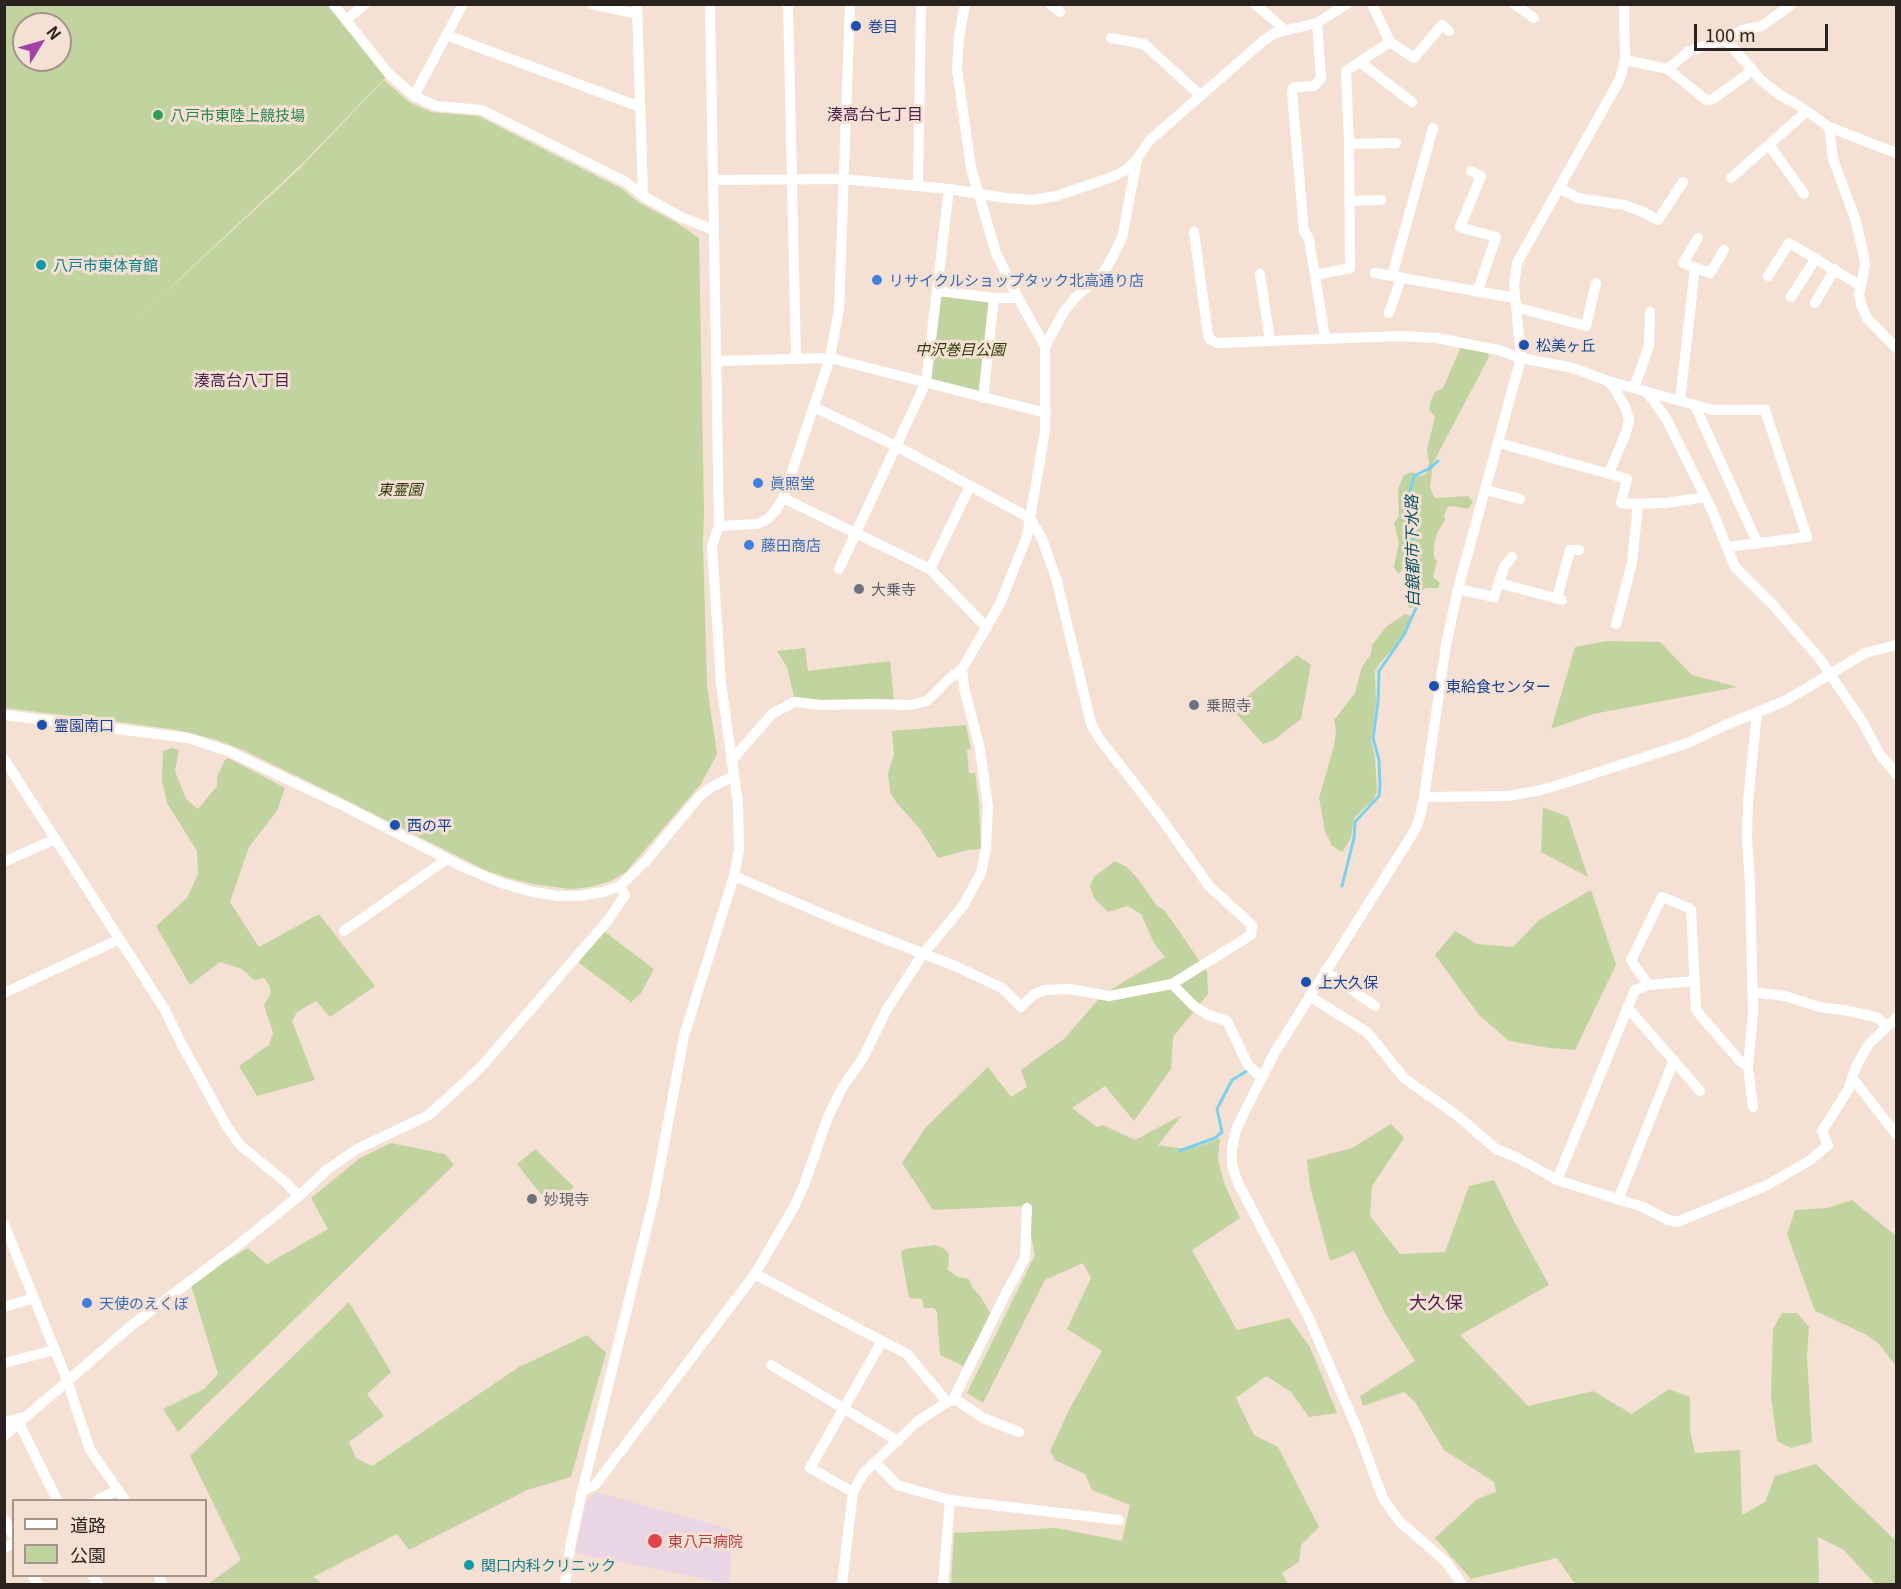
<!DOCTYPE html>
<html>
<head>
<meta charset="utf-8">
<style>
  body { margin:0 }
  #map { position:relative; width:1901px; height:1589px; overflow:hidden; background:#f5e1d4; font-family:Georgia,"Noto Sans JP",serif }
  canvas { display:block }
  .frame { position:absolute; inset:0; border:6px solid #2a221e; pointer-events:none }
  .legend { position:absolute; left:12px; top:1499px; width:195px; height:78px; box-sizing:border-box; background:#f5e1d4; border:2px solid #a4958b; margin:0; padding:8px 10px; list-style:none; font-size:18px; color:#2a221e }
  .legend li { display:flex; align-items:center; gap:12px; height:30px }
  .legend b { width:30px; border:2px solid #a4958b }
  .north { position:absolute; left:12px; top:12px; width:60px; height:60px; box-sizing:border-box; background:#f5e1d4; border:2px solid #a4958b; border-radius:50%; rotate:53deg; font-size:16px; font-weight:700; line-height:24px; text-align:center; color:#2a221e }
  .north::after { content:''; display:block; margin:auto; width:21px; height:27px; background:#a141a9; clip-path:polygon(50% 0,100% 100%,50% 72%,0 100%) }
  .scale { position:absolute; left:1694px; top:24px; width:134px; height:27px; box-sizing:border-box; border:3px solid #2a221e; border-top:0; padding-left:8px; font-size:18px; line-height:21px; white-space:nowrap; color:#2a221e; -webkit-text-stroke:4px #f5e1d4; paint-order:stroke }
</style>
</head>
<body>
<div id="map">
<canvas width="1901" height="1589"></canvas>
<div class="frame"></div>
<ul class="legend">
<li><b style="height:8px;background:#fff"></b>道路</li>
<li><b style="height:16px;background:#c1d39e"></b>公園</li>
</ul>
<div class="north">N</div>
<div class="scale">100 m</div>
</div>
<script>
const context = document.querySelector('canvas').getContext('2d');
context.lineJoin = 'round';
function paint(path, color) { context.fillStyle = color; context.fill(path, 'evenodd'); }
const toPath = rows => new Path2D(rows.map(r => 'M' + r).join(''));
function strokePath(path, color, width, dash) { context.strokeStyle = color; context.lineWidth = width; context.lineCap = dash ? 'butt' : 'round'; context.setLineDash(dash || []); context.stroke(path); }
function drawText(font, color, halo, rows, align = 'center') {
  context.font = font + ' Georgia,"Noto Sans JP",serif'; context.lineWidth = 6; context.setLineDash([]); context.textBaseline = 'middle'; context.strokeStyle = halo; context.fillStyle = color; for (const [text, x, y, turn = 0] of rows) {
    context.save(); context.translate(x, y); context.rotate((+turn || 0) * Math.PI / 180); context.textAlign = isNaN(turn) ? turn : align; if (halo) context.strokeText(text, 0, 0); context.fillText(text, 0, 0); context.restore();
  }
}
paint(toPath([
  [596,1492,733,1530,729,1584,575,1553,586,1503]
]), '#e9d5e3');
paint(toPath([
  [4,5,333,5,389,74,303,163,127,328,299,169,384,80,409,102,431,112,478,116,621,188,638,202,677,223,699,238,704,511,703,543,707,685,717,754,701,784,626,872,611,881,590,887,570,889,533,884,512,879,487,871,350,802,243,750,214,739,177,730,97,719,94,715,83,714,79,717,5,708],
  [24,24,60,24,60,60,24,60],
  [938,291,994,298,983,398,926,382],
  [1461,347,1488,353,1489,357,1433,463,1430,488,1435,498,1468,496,1473,502,1468,509,1453,506,1448,507,1444,515,1445,520,1437,533,1434,545,1434,557,1437,562,1433,577,1440,583,1438,588,1426,588,1423,590,1419,603,1412,608,1408,607,1410,573,1403,569,1398,574,1394,567,1399,542,1394,523,1399,516,1398,489,1404,475,1412,472,1420,476,1426,474,1429,463,1427,450,1435,417,1429,409,1431,400,1435,392,1443,388],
  [1405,614,1411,616,1406,630,1394,647,1380,663,1375,671,1376,701,1371,740,1375,757,1377,791,1374,799,1354,818,1351,838,1342,852,1332,846,1325,831,1319,798,1334,746,1336,731,1334,720,1355,693,1362,667,1371,654,1372,645,1387,626],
  [1606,641,1660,642,1692,675,1737,687,1593,714,1551,729,1575,647],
  [805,648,808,671,890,661,894,700,820,700,794,697,787,667,777,651],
  [1297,655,1311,665,1301,719,1274,740,1263,744,1232,709],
  [966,725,971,749,967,750,969,773,975,773,979,801,981,849,968,850,938,858,920,829,896,802,890,792,888,773,894,755,892,731],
  [171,748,179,750,175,771,186,799,198,809,217,786,217,777,225,760,228,758,285,788,277,811,249,847,230,902,259,947,319,914,375,986,330,1017,316,1001,297,1012,292,1021,315,1080,257,1096,239,1066,269,1045,273,1033,264,1005,271,993,269,985,264,978,254,980,242,969,220,962,190,985,156,926,187,898,198,874,197,851,167,803,162,780,163,751],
  [1543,807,1568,817,1588,877,1541,852],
  [1115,861,1127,867,1138,879,1157,906,1164,910,1177,928,1207,972,1208,994,1173,1037,1171,1069,1134,1121,1105,1086,1072,1108,1097,1127,1103,1125,1135,1140,1182,1115,1158,1145,1185,1149,1203,1145,1220,1138,1218,1159,1224,1183,1240,1218,1192,1250,1237,1330,1289,1318,1310,1347,1337,1413,1309,1417,1291,1392,1266,1376,1236,1398,1254,1435,1278,1447,1319,1527,1301,1545,1299,1562,1282,1573,1288,1584,951,1584,954,1533,1056,1528,1122,1541,1130,1505,1092,1490,1085,1474,1055,1460,1050,1451,1070,1408,1102,1351,1067,1329,1091,1278,1083,1263,1045,1280,983,1403,967,1393,1035,1255,1025,1206,933,1210,902,1163,926,1127,988,1067,1011,1097,1027,1087,1021,1070,1065,1038,1102,995,1165,957,1154,943,1141,914,1128,906,1108,912,1094,898,1090,886,1094,877],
  [1591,890,1616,965,1575,1050,1549,1048,1509,1041,1479,1015,1435,955,1455,931,1477,944,1513,947,1539,920],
  [605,932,654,969,641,993,629,1004,630,1001,578,962],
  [1391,1124,1404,1138,1372,1186,1370,1216,1400,1254,1445,1252,1469,1186,1494,1180,1515,1223,1549,1285,1460,1335,1528,1406,1593,1391,1632,1414,1669,1389,1690,1397,1690,1431,1695,1453,1740,1450,1742,1515,1765,1502,1775,1476,1816,1464,1896,1541,1896,1584,1875,1584,1844,1550,1818,1537,1819,1584,1575,1584,1557,1558,1471,1579,1435,1538,1477,1499,1496,1492,1494,1482,1444,1450,1415,1402,1404,1392,1363,1406,1360,1396,1415,1361,1386,1315,1354,1251,1330,1261,1310,1186,1307,1160,1352,1148],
  [391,1143,445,1154,454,1165,178,1432,163,1409,204,1389,218,1374,190,1282,248,1248,267,1264,328,1229,311,1198,360,1158],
  [535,1149,574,1187,550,1206,517,1164],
  [1852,1200,1896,1236,1896,1366,1879,1344,1865,1334,1815,1311,1787,1234,1795,1210,1827,1208],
  [936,1245,946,1250,949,1254,948,1270,958,1277,969,1279,972,1287,981,1297,990,1313,986,1324,963,1366,940,1355,937,1312,934,1308,924,1308,922,1299,909,1298,901,1253,904,1249],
  [349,1302,391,1372,367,1394,384,1416,349,1442,356,1458,372,1466,519,1367,587,1335,606,1353,571,1477,527,1490,409,1550,397,1534,313,1577,323,1584,208,1584,241,1560,190,1456],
  [1782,1313,1797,1313,1809,1327,1807,1356,1812,1442,1791,1448,1777,1441,1771,1396,1773,1329]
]), '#c1d39e');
strokePath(toPath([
  [1342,886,1354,838,1355,822,1379,796,1380,786,1379,760,1373,738,1378,702,1379,671,1404,635,1416,608,1417,586,1413,565,1414,546,1409,511,1410,491,1414,476,1430,468,1438,461],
  [1179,1151,1215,1138,1222,1132,1217,1109,1232,1080,1247,1071]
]), '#7bd1ed', 3);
strokePath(toPath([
  [333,4,389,74,414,96,436,106,482,110,626,182,643,196,681,217,714,230],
  [592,4,637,14],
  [637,4,643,196],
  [788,4,796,358],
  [1050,4,1060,12],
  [1255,4,1285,30],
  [1372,4,1390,42,1414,58,1442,25,1449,31],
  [1514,4,1534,18],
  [346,20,365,4],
  [1317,23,1321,78,1314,86,1298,87,1293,88,1292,93,1304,231,1309,239,1325,338],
  [446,35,640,107],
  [1111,38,1144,44,1200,95],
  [1726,40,1762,81,1780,95,1798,105,1829,127,1896,153],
  [1625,60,1668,69,1688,52,1715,42,1726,40,1742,30,1762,26,1792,4],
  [1360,62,1412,102],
  [1668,69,1706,100,1713,99,1753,70],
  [414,96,463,4],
  [1829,127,1833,159,1855,218,1863,252,1865,266,1859,294,1861,304,1867,318,1896,348],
  [1349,144,1396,143],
  [1769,145,1804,194],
  [1471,171,1481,176,1460,227,1496,237,1478,290],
  [1731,178,1807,111],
  [713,180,843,179,949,189,1006,198,1033,200,1056,196,1112,177,1126,170,1137,159,1150,140,1263,41,1275,33,1317,23,1347,4],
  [918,186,921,4],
  [1559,188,1578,198,1624,205,1641,211,1658,220,1683,182],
  [1349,201,1381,200],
  [1194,232,1208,335,1210,339,1217,343,1401,336,1437,338,1498,350,1521,358,1573,368,1608,381,1713,410,1765,410,1807,537,1727,547],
  [1698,238,1683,263,1710,273,1724,250],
  [1375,273,1515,298],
  [1260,274,1270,340],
  [1315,275,1350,268,1349,144,1346,71,1390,42],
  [1392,276,1433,128],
  [1768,276,1789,243,1861,286],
  [938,291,994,298,1018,298],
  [1791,297,1816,258],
  [1815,303,1835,269],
  [1516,307,1586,326,1596,283],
  [1389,313,1401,278],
  [1045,346,1063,313,1075,298,1104,272,1113,256,1122,238,1137,159],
  [717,361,830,358,1046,413],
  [1608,381,1615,389,1625,407,1629,419,1626,433,1609,473],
  [1634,388,1649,346,1650,312],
  [1646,391,1666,418,1711,508,1735,567,1773,605,1819,658,1863,723,1879,753,1896,774],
  [983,398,994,298],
  [1680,401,1695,268],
  [1695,406,1757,542],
  [814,407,896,446,1030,518,1042,539,1057,581,1091,724,1099,738,1161,818,1209,886,1252,925,1251,935,1172,984,1194,1006,1208,1015,1227,1021,1248,1065,1261,1077],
  [1499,443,1627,479,1621,503,1625,504,1666,503,1706,497],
  [1486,490,1520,499],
  [783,498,930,569,987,628],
  [719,526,757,524,768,519,776,510,783,498,830,358,839,309,850,4],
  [839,569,926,382,949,189],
  [930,569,970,486],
  [1499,583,1562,600],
  [1458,589,1494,597,1504,567,1512,557],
  [1557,598,1570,550,1579,550],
  [1616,624,1632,563,1638,505],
  [4,715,188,738,228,751,346,807,461,866,501,883,533,892,559,896,579,896,603,892,620,886,645,862,698,798,710,788,733,776],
  [4,759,165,1010,180,1041,226,1125,240,1145,284,1181,299,1196],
  [731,761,772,714,794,702,820,705,871,704,910,705,927,701,950,678,962,669,1000,604,1027,536,1045,431,1045,346,1018,298,996,253,971,168,957,69,959,37,965,4],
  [1424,797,1508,796,1541,790,1571,781,1688,743,1723,726,1785,701,1865,653,1896,645],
  [4,862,55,839],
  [734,876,832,918,955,966,1002,988,1021,1007,1034,994,1045,990,1070,989,1109,996,1172,984],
  [344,931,447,859],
  [1325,971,1375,1006],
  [1648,985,1631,960,1662,897,1691,909,1696,1009,1700,1015,1740,1061,1748,1067],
  [1752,992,1785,996,1819,1007,1844,1010,1876,1017,1887,1026],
  [4,993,120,939],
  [1309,996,1367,1032,1405,1079,1458,1116,1496,1149,1518,1158,1557,1180,1643,1207,1668,1220,1677,1222,1765,1186,1809,1161,1828,1145,1822,1131,1848,1090,1856,1067,1868,1045,1896,1018],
  [1627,1007,1700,1091],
  [1853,1079,1896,1134],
  [1753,1107,1748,1067,1753,1012,1750,885,1747,837,1748,803,1757,712],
  [1557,1180,1635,990,1648,985,1695,981],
  [1618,1200,1674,1060],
  [4,1224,67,1380,90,1450,125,1500],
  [4,1307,34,1298],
  [882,1341,907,1354,947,1402],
  [4,1363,55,1350],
  [771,1365,898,1441],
  [953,1400,1004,1297,1025,1258,1027,1208],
  [4,1422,24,1417],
  [19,1423,57,1500],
  [4,1436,132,1325,237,1246,299,1196,328,1169,357,1149,429,1115,480,1068,609,919,625,895,620,886],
  [875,1462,918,1421,951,1400,958,1401,983,1418,1019,1432],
  [582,1491,595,1485,755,1274],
  [853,1492,810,1468,882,1341,755,1274,794,1207,804,1185,828,1117,842,1088,863,1058,887,1009,923,954,963,906,981,873,986,848,988,807,980,749,964,688,962,669],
  [97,1500,118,1490],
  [4,1519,14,1537],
  [4,1548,14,1543],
  [33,1576,38,1584],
  [93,1576,98,1584],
  [159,1576,162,1584],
  [565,1584,571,1542,581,1496,654,1198,684,1036,734,876,739,850,738,804,721,683,712,546,719,526,710,4],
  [842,1584,853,1492,863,1474,875,1462,897,1485,950,1500,1119,1520],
  [943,1584,950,1500],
  [1462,1584,1445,1561,1399,1521,1383,1498,1358,1431,1308,1316,1238,1183,1232,1165,1232,1149,1236,1130,1246,1109,1275,1052,1415,830,1420,817,1424,797,1446,645,1458,589,1521,358,1514,286,1517,263,1620,79,1625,60,1624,4]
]), '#fff', 10);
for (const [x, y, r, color] of [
  [856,26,6,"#1a4fb4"],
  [158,115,6,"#2e9e5b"],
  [41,265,6,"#0f9aa8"],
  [877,280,6,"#3f7fe0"],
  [1524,345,6,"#1a4fb4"],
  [758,483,6,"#3f7fe0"],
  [749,545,6,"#3f7fe0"],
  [859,589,6,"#6b7280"],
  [1434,686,6,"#1a4fb4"],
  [1194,705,6,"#6b7280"],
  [42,725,6,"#1a4fb4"],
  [395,825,6,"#1a4fb4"],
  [1306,982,6,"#1a4fb4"],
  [532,1199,6,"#6b7280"],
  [87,1303,6,"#3f7fe0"],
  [655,1541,8,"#e0444e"],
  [469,1565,6,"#0f9aa8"]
]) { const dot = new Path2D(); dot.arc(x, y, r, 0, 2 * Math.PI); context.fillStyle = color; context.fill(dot); strokePath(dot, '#f5e1d4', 2); }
drawText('15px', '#164399', '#f5e1d4', [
  ["巻目",868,26],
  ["松美ヶ丘",1536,345],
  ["東給食センター",1446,686],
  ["霊園南口",54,725],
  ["西の平",407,825],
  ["上大久保",1318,982]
], 'left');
drawText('15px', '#27864d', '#f5e1d4', [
  ["八戸市東陸上競技場",170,115]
], 'left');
drawText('15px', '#0d838f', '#f5e1d4', [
  ["八戸市東体育館",53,265],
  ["関口内科クリニック",481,1565]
], 'left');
drawText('15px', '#366cbe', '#f5e1d4', [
  ["リサイクルショップタック北高通り店",889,280],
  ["眞照堂",770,483],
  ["藤田商店",761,545],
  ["天使のえくぼ",99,1303]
], 'left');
drawText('italic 15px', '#2e3b09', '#f5e1d4', [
  ["中沢巻目公園",960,349],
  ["東霊園",400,489]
]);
drawText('15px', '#5b616d', '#f5e1d4', [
  ["大乗寺",871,589],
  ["乗照寺",1206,705],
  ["妙現寺",544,1199]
], 'left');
drawText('15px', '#be3a42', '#f5e1d4', [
  ["東八戸病院",668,1541]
], 'left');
drawText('16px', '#4e1f51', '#f5e1d4', [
  ["湊高台七丁目",875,114],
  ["湊高台八丁目",242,380]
]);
drawText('italic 16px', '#085467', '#f5e1d4', [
  ["白銀都市下水路",1412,551,-91]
]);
drawText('18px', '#4e1f51', '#f5e1d4', [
  ["大久保",1436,1302]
]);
</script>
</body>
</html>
